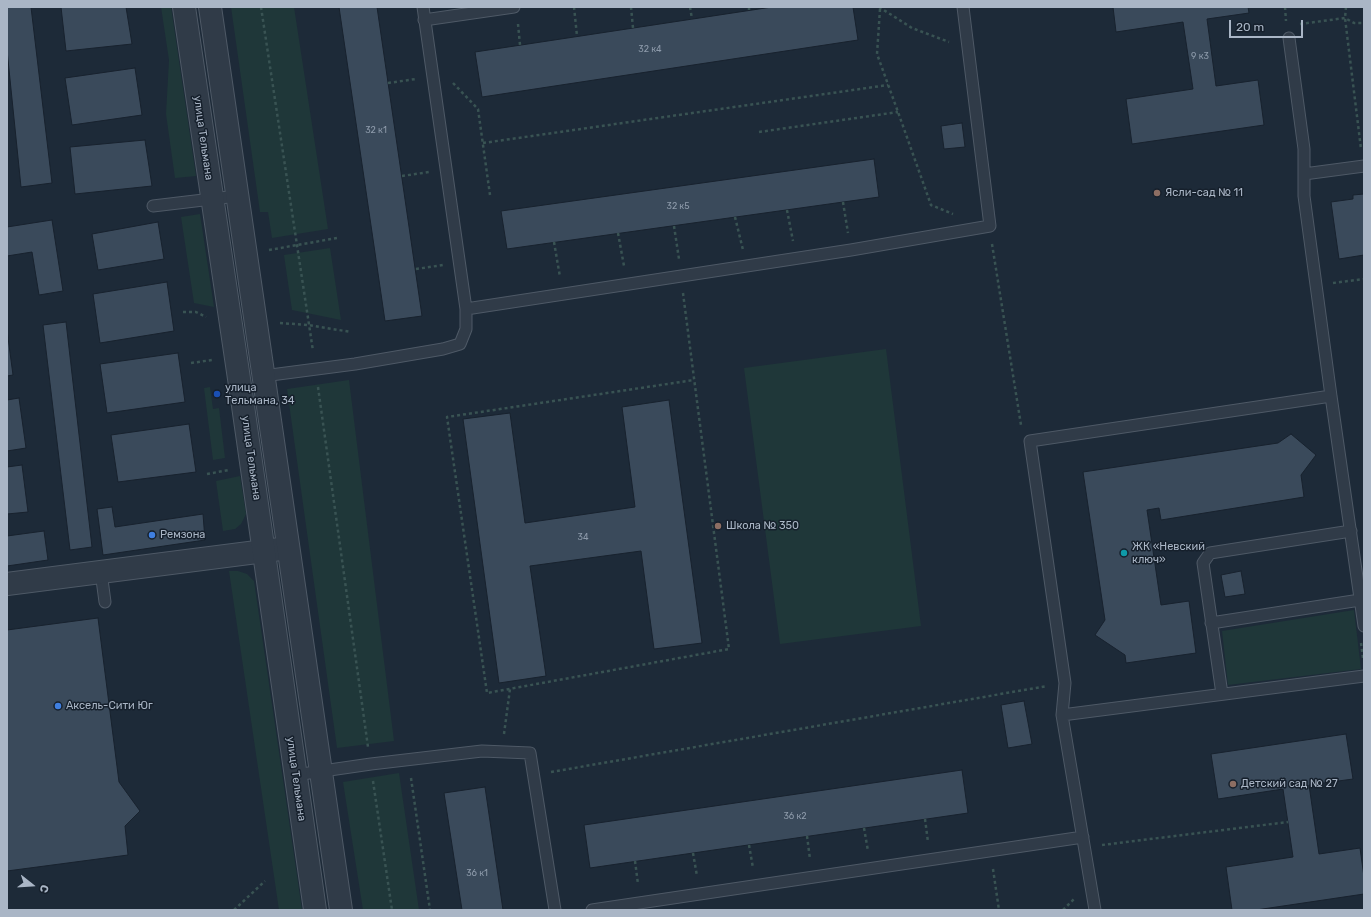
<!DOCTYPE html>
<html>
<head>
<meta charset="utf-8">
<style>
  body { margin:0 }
  #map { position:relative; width:1371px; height:917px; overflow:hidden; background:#1d2a38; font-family:Rubik,sans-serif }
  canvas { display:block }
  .frame { position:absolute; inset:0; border:8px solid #aab6c6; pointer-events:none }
  .north { position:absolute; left:12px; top:865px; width:40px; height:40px; -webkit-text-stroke:3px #16202c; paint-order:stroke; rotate:107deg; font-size:11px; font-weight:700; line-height:16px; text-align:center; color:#aab6c6 }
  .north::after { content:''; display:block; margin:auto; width:14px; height:18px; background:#aab6c6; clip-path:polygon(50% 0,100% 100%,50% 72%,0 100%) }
  .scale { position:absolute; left:1229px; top:20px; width:74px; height:18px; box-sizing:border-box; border:2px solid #aab6c6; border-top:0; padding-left:5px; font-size:12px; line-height:14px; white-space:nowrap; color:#aab6c6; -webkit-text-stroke:3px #16202c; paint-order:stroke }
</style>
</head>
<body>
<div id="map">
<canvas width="1371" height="917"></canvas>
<div class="frame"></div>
<div class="north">С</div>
<div class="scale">20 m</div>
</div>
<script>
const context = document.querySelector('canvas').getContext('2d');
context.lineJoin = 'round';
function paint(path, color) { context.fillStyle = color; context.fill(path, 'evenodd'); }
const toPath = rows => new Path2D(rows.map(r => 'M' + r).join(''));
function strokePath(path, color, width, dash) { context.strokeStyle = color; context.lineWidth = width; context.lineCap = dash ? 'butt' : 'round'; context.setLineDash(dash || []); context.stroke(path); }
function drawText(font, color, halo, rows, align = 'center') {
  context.font = font + ' Rubik,sans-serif'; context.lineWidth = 3; context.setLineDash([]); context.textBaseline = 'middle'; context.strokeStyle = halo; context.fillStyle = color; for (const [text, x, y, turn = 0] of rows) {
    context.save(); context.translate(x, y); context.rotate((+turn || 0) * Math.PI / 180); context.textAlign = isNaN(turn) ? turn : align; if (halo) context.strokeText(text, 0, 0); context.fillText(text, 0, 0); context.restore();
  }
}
paint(toPath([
  [161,7,171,7,196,176,175,178,166,114,169,60],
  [231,7,294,7,328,229,272,238,268,212,260,212],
  [200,214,214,307,194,303,181,217],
  [330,248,341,320,292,310,284,255],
  [886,349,921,626,780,644,744,368],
  [349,380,394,741,337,748,287,389],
  [210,387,213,409,219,408,225,458,213,460,204,388],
  [240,476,246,514,241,524,235,529,223,531,216,481],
  [229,571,238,571,247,574,254,581,302,910,279,910],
  [1354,610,1361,669,1228,685,1222,631],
  [399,773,419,910,363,910,343,782]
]), '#1f3739');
const building = toPath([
  [7,7,31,7,52,183,21,187,7,50,7,7],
  [61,7,126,7,132,44,66,51,61,7],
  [339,7,377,7,422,316,385,321,339,7],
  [772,7,853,7,858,40,482,97,475,52,772,7],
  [1113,7,1248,7,1249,13,1207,19,1216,86,1258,80,1264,125,1132,144,1126,99,1193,89,1183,22,1116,32,1113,7],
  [135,68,142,115,72,125,65,78,135,68],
  [962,123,965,147,944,149,941,126,962,123],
  [145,140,152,186,75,194,70,147,145,140],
  [874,159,879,197,507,249,501,211,874,159],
  [1364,194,1364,255,1339,259,1331,202,1353,199,1353,195,1364,194],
  [52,220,63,291,39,295,32,252,7,256,7,227,52,220],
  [158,222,164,259,98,270,92,234,158,222],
  [167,282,174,331,100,343,93,294,167,282],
  [66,322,92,547,70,550,43,325,66,322],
  [7,330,13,375,7,376,7,330],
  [178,353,185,402,107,413,100,364,178,353],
  [19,398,26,448,7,451,7,400,19,398],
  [669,400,702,643,654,649,641,551,530,566,546,676,499,683,463,419,510,413,525,523,635,507,622,407,669,400],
  [189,424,196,472,118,482,111,435,189,424],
  [1291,434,1316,455,1301,475,1304,497,1161,520,1159,508,1147,510,1161,605,1189,601,1196,653,1126,663,1125,655,1095,635,1105,620,1083,472,1278,443,1291,434],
  [22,465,28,512,7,514,7,467,22,465],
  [112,507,115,527,203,514,205,540,103,555,97,509,112,507],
  [44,531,48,560,7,566,7,536,44,531],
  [1241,571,1245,594,1225,597,1221,575,1241,571],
  [98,618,119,782,140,811,125,826,128,855,7,871,7,630,98,618],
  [1024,701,1032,744,1008,748,1001,705,1024,701],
  [1346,734,1353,779,1309,785,1319,854,1360,848,1364,877,1364,894,1256,910,1232,910,1226,867,1293,857,1283,789,1218,799,1211,754,1346,734],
  [962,770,968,813,590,868,584,825,962,770],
  [485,787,503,910,462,910,444,793,485,787]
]);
paint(building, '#3a4a5b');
strokePath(building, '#18222e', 1);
const service = toPath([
  [424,20,514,7],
  [1289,38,1304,149,1304,196,1331,396],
  [1304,174,1364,166],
  [153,206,237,196],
  [466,309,851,250,990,226,963,7],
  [263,376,355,364,443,349,460,344,466,329,466,309,423,7],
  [101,572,105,602],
  [1211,623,1360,600],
  [1222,694,1203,563,1210,553,1351,531],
  [1062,715,1364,676],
  [295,775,371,764,482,751,530,753,555,910],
  [592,910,1083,837],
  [1095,910,1062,715,1065,683,1030,441,1331,396,1364,626]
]);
const minor = toPath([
  [7,584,288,548]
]);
const tertiary = toPath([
  [184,7,242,399,315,910],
  [210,7,341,910]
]);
strokePath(service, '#4e5966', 13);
strokePath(minor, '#4e5966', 24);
strokePath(tertiary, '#4e5966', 24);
strokePath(toPath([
  [261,7,313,351],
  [574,7,577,36],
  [631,7,633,28],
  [690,7,692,19],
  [749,7,749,10],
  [879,7,912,28,949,42],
  [1285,7,1286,21],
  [1346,7,1345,18,1361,149],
  [880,9,877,54,898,112,931,205,953,214],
  [518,24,520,45],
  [1300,24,1345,18,1354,23,1364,23],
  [388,83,416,79],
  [453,83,478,109,490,195],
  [759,132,898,112],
  [483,143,888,85],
  [402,176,429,172],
  [843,202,848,233],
  [787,210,793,241],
  [735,217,743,250],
  [674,226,679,259],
  [618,233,624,266],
  [554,242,560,277],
  [992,244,1021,425],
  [269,250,337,238],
  [416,269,443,265],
  [1333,283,1364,279],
  [683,293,729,649,487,693,447,417,694,380],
  [183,312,196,312,206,317],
  [280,323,308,325,351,332],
  [191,363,212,360],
  [318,387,368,747],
  [207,474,229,470],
  [1361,643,1363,658],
  [504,734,510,689],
  [551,772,1047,686],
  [411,778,430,910],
  [373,781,392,910],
  [925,819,928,842],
  [864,828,868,851],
  [807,836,810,859],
  [749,845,753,868],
  [1102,845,1288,822],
  [693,853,697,876],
  [635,861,638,884],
  [993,869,999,910],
  [234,910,265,881],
  [1063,910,1074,899]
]), '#395353', 2.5, [3, 3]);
strokePath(service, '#303b48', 11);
strokePath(minor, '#303b48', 22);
strokePath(tertiary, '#303b48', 22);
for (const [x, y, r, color] of [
  [1157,193,4,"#8d6e63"],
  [217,394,4,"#1a4fb4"],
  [718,526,4,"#8d6e63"],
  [152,535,4,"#3f7fe0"],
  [1124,553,4,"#0f9aa8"],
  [58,706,4,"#3f7fe0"],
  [1233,784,4,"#8d6e63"]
]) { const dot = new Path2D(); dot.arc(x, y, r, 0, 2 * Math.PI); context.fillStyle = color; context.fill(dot); strokePath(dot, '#16202c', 1.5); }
drawText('9px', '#8e9bab', null, [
  ["32 к4",650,49],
  ["9 к3",1200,56],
  ["32 к1",376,130],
  ["32 к5",678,206],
  ["34",583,537],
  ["36 к2",795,816],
  ["36 к1",477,873]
]);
drawText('11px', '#aab6c6', '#16202c', [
  ["улица Тельмана",203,138,82],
  ["улица Тельмана",251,458,82],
  ["улица Тельмана",296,779,82]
]);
drawText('11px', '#aab6c6', '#16202c', [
  ["Ясли-сад № 11",1165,193],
  ["улица",225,388],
  ["Тельмана, 34",225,401],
  ["Школа № 350",726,526],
  ["Ремзона",160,535],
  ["ЖК «Невский",1132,547],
  ["ключ»",1132,560],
  ["Аксель-Сити Юг",66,706],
  ["Детский сад № 27",1241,784]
], 'left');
</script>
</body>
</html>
